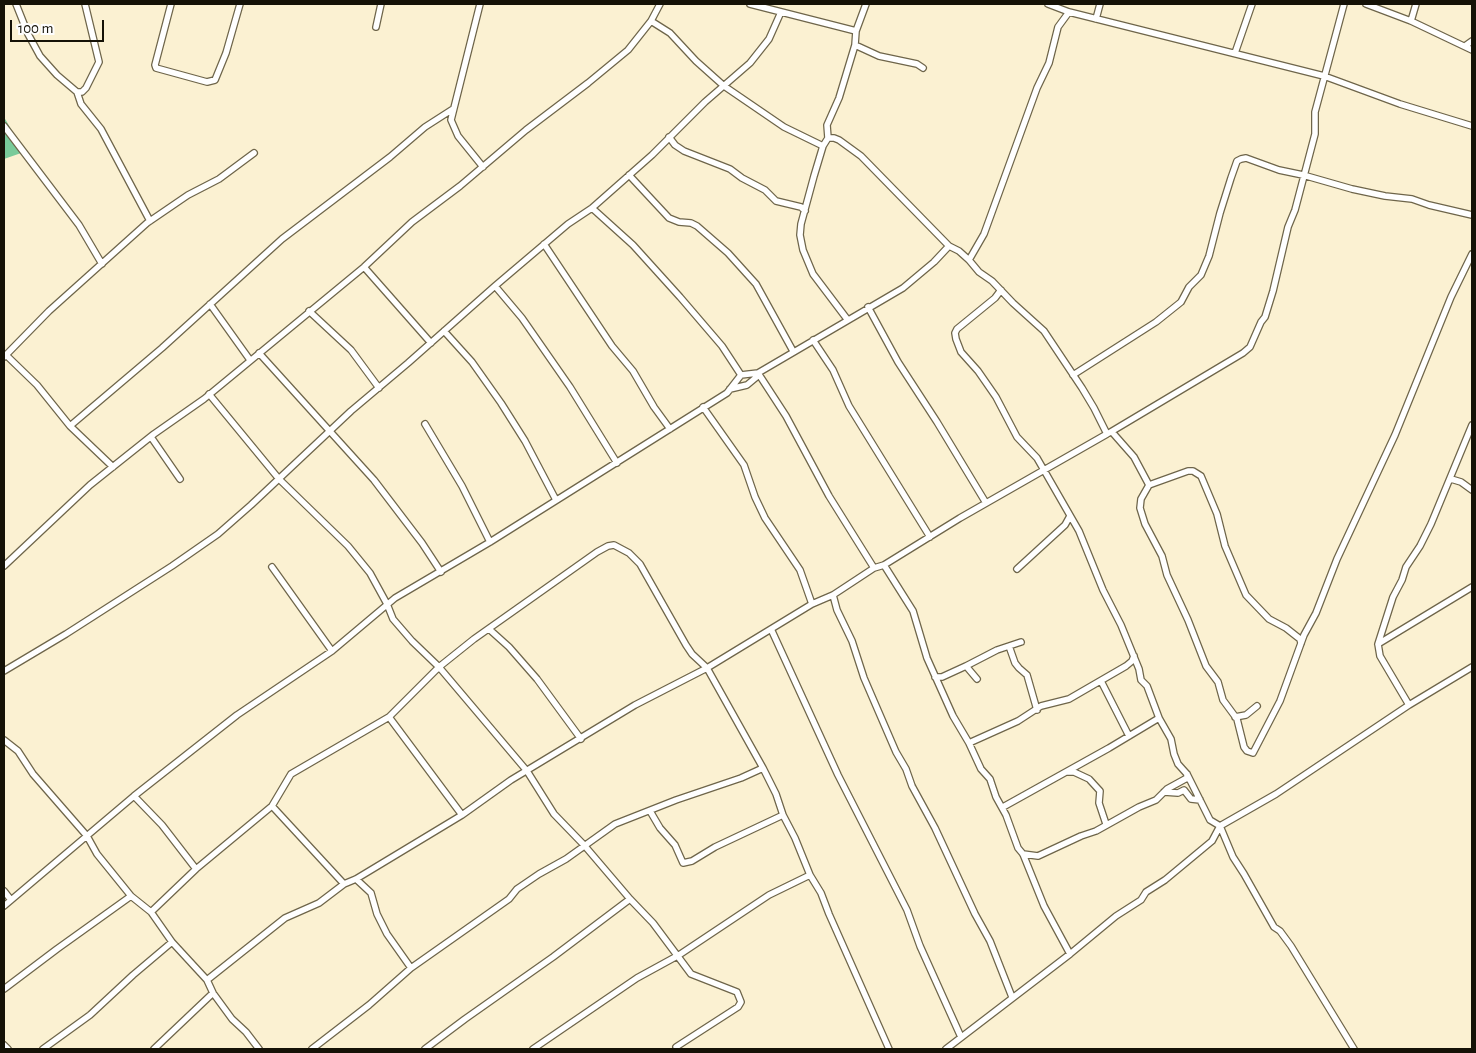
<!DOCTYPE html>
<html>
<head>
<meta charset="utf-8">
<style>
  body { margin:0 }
  #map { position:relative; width:1476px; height:1053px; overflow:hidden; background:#fbf1d2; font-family:"Alegreya Sans",sans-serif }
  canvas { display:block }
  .frame { position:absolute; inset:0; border:5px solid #151207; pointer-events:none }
  .scale { position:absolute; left:10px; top:20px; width:94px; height:22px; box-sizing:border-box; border:2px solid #151207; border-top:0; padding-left:6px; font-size:15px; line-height:18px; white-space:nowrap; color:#151207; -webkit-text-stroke:4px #fefefe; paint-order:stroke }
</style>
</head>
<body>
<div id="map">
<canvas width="1476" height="1053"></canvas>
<div class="frame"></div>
<div class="scale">100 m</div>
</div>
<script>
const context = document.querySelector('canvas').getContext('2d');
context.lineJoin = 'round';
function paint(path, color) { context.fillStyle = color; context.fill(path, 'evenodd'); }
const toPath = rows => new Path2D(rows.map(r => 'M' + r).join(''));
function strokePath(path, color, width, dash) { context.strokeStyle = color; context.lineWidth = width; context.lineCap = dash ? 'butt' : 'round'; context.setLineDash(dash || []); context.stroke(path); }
paint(toPath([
  [4,117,24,152,4,159]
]), '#79cb9a');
const street = toPath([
  [16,4,28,34,40,56,57,75,77,92],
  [85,4,99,62,86,88,82,92,77,92,81,104,101,129,150,221],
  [171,4,155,65,156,68,207,82,215,80,226,53,240,4],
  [480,4,451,120,458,136,483,167],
  [750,4,856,31],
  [1048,4,1069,12,1324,76,1400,104,1472,126],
  [1366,4,1411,21,1472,50],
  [1096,19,1100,4],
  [651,21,670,33,696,61,724,86,784,127,823,146],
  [1411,21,1416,4],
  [376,27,381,4],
  [855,45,879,56,917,64,923,68],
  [1465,46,1472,41],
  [1235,53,1252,4],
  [4,126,79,225,102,264],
  [669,137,675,145,684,151,730,169,742,178,765,190,776,201,801,207,805,211],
  [828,138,823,146,814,176,801,224,800,235,803,250,813,274,847,319],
  [629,175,669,218,679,222,691,223,697,226,728,253,756,284,793,351],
  [592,208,633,245,680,297,722,346,741,375],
  [544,244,612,346,633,371,654,407,670,429],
  [969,260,984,234,1037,88,1049,63,1058,27,1069,12],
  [364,267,431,343],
  [495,286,522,318,570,387,617,463],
  [1001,290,995,298,957,329,955,333,956,339,961,352,978,371,996,397,1017,437,1037,458,1079,531,1103,590,1121,625,1139,669,1141,680,1147,686,1159,718,1171,739,1174,754,1178,764,1187,774,1210,820,1220,826,1233,857,1244,874,1274,927,1280,931,1291,946,1354,1049],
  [210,304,250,360],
  [868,307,898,362,937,422,986,503],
  [309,311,351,350,379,388],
  [444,331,472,362,501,403,525,441,556,500],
  [813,340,833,370,849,406,930,537],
  [259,353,374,480,422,543,441,572],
  [6,355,37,385,70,426,113,467],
  [4,357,49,311,147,223,188,195,219,179,254,153],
  [758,373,786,416,829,496,874,568],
  [1073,375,1156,322,1181,302,1189,287,1201,275,1209,256,1220,213,1231,178,1237,161,1241,159,1246,158,1279,170,1303,175,1352,189,1385,196,1412,199,1429,205,1472,215],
  [730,389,747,385,759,375],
  [209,394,279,479,348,546,370,573,387,604,393,619,412,641,439,667,527,771,554,814,584,845,630,899,653,923,691,974,737,992,741,1002,738,1007,676,1047,677,1049],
  [703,407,744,465,755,497,765,518,800,570,812,604],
  [425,424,462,486,490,542],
  [70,426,162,348,282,239,390,157,425,127,453,109],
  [1112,432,1134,457,1149,485,1141,499,1140,508,1145,524,1162,556,1167,575,1188,620,1206,666,1218,682,1223,700,1237,719,1244,747,1247,751,1253,753,1280,701,1304,635,1316,613,1337,559,1395,435,1451,297,1472,254],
  [1109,433,1243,353,1250,347,1261,322,1265,317,1273,291,1288,227,1295,210,1315,134,1315,112,1344,4],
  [151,437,180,479],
  [1451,479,1461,482,1472,490],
  [1149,485,1188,471,1193,471,1201,476,1217,514,1225,546,1246,595,1269,619,1286,628,1300,639,1301,643],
  [884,565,913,611,927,658,953,716,969,743,981,769,990,779,996,797,1006,815,1018,848,1023,854,1044,906,1070,954],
  [4,566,90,485,154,434,204,399,364,267,412,222,460,186,526,130,588,83,628,50,651,21,660,4],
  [272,567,332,651],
  [1017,569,1065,525,1070,516],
  [833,595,837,610,852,641,864,678,896,752,906,769,912,786,935,828,975,914,990,941,1012,997],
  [489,629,509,647,537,679,581,739],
  [771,629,838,775,907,910,920,946,961,1037],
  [1378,644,1393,597,1402,580,1406,567,1420,546,1431,524,1472,425],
  [1009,646,1015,663,1019,668,1027,675,1037,710],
  [966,666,997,650,1021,642],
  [4,671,66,634,172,566,218,534,251,505,351,411,408,363,495,286,568,224,592,208,652,155,705,102,750,63,769,39,781,12],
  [935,677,942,677,966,666,977,679],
  [1101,681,1129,736],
  [1409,705,1380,656,1378,644,1472,587],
  [389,717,462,815],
  [1235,717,1246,715,1257,706],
  [4,740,18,751,33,774,87,836,97,854,131,896,151,912,172,942,207,980,213,993,232,1019,246,1032,259,1049],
  [969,743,1018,721,1041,706,1069,699,1126,666,1132,661,1134,656],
  [1067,772,1074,772,1089,779,1100,791,1099,803,1106,824],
  [1164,792,1178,793,1184,790,1191,799,1200,800],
  [134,796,162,825,196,869],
  [272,806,344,884],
  [1003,807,1109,748,1159,718],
  [650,811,660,828,675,845,683,863,692,861,715,847,783,815],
  [1023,854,1038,856,1081,836,1096,831,1139,807,1156,800,1167,789,1187,778,1187,774],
  [356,879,371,893,377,914,387,934,411,968],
  [4,891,11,900],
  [4,906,134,796,237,715,332,651,395,598,490,542,727,393,741,375,758,373,903,288,934,262,949,246],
  [151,912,196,869,272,806,291,774,389,717,439,667,474,639,597,552,608,546,614,545,629,553,640,564,686,645,692,654,707,668,763,768,776,794,783,815,795,838,810,875,821,893,829,914,889,1049],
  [207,980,285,918,319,903,344,884,356,879,462,815,511,780,635,705,707,668,812,604,833,595,874,568,884,565,960,518,1107,434,1094,408,1082,388,1044,331,1013,303,992,281,979,272,969,260,959,251,949,246,861,156,839,140,834,138,828,138,827,125,839,98,855,45,856,31,866,4],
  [4,989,57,949,131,896],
  [4,1045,8,1049],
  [43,1049,90,1015,133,975,172,942],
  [154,1049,213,993],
  [312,1049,369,1005,411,968,509,899,517,889,539,874,566,859,615,824,676,800,741,778,763,768],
  [425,1049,465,1019,553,957,630,899],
  [533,1049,637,978,679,955,769,895,810,875],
  [946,1049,1070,954,1116,916,1141,900,1146,892,1165,880,1212,841,1220,826,1276,794,1409,705,1472,667]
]);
strokePath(street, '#6e654a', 8);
strokePath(street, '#fff', 5.5);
</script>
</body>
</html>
